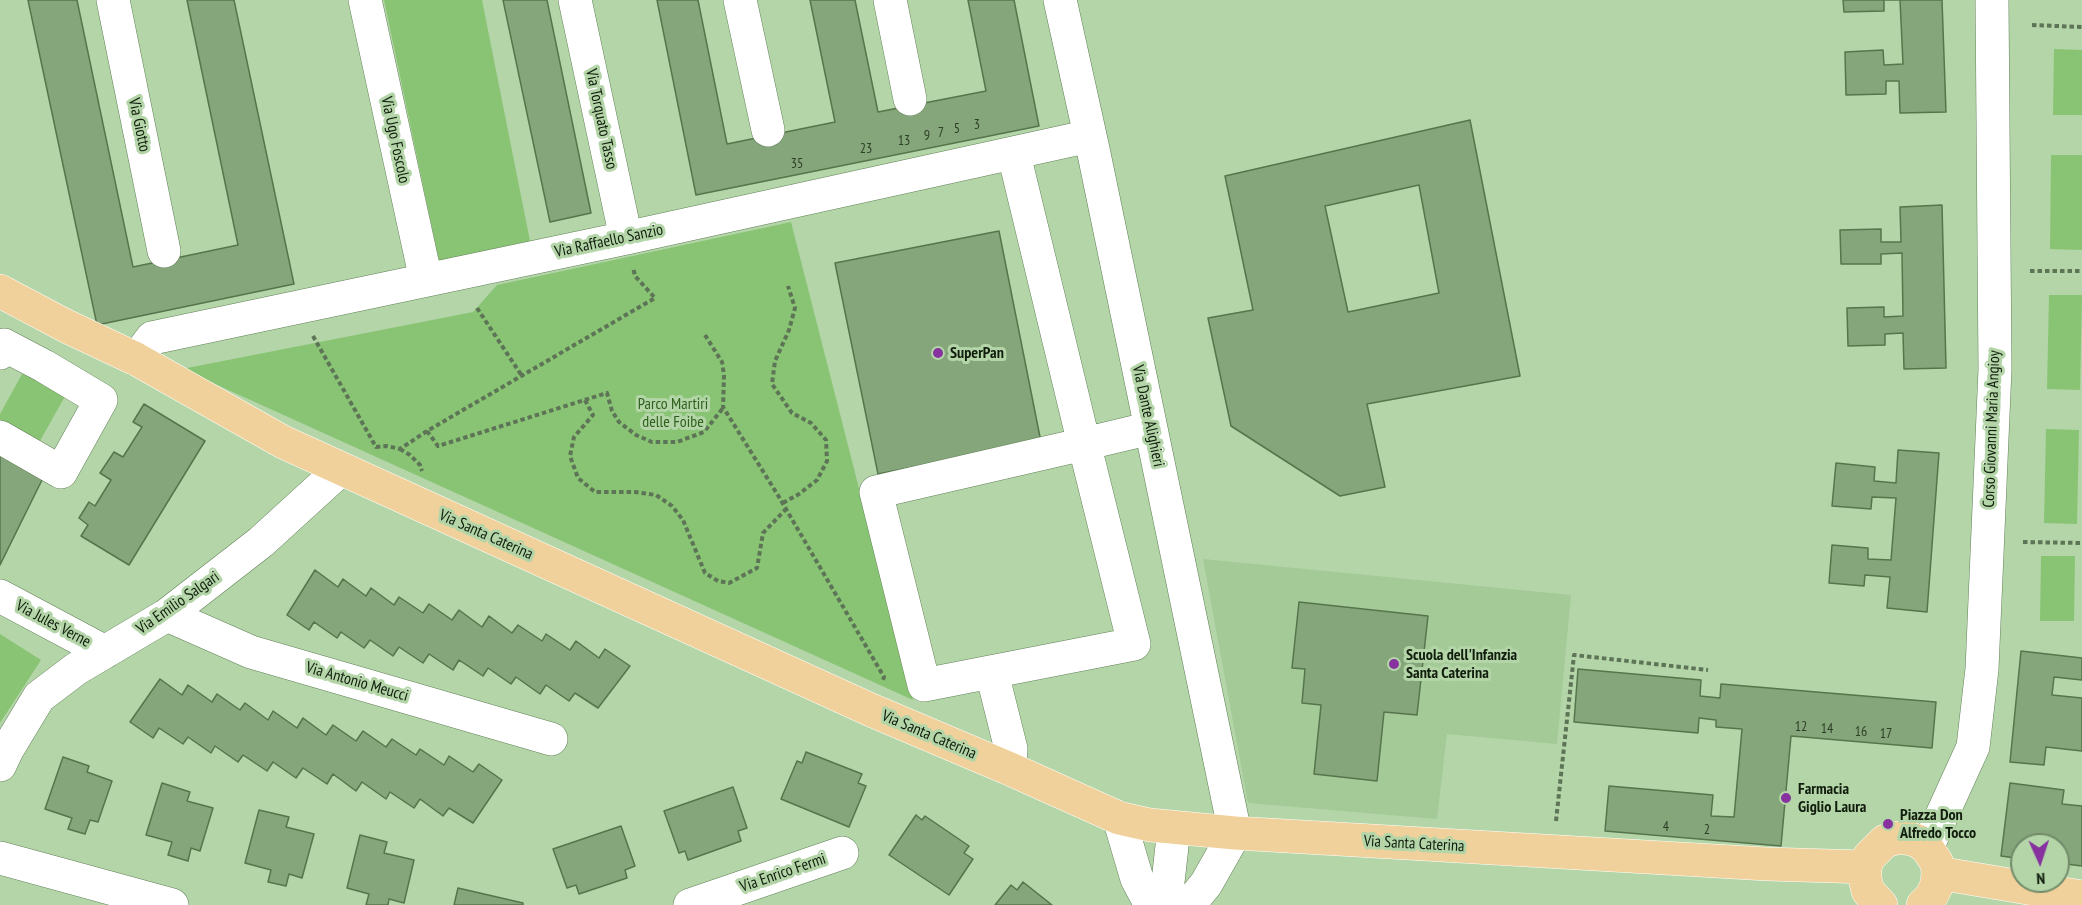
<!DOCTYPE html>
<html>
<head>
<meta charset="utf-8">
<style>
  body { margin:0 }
  #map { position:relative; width:2082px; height:905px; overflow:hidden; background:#b3d5a8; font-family:"PT Sans Narrow",sans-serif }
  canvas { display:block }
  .north { position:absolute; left:2010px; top:833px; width:60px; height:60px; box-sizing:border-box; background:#b3d5a8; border:2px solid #728b6a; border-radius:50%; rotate:177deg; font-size:16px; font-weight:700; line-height:24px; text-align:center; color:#111d0d }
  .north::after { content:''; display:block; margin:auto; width:21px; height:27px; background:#87329f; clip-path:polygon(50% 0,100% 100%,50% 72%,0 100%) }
</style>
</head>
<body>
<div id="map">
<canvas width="2082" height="905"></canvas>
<div class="north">N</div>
</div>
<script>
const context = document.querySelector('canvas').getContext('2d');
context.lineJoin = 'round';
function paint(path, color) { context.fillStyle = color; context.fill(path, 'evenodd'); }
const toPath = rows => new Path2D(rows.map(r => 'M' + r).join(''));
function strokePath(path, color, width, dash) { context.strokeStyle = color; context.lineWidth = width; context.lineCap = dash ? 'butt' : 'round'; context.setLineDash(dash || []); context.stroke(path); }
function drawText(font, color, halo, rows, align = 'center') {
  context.font = font + ' "PT Sans Narrow",sans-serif'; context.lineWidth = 6; context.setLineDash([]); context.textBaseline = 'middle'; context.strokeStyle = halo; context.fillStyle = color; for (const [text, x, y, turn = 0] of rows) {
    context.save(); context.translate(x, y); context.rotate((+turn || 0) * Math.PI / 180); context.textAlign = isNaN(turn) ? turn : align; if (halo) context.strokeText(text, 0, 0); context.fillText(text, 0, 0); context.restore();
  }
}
paint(toPath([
  [1203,559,1571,595,1557,744,1447,734,1437,819,1248,803]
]), '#a4ca98');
paint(toPath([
  [384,0,482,0,530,241,439,261],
  [2054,49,2082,50,2082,115,2053,115],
  [2051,155,2082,155,2082,250,2050,249],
  [791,222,913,700,182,369,473,312,497,285],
  [2049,295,2082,295,2080,390,2047,389],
  [26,367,68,391,36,448,0,428,0,414],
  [2046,429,2079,430,2077,524,2044,523],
  [2041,556,2075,556,2074,621,2040,621],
  [0,634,41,660,0,723]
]), '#89c474');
const building = toPath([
  [28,0,77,0,133,267,238,245,187,0,234,0,294,284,97,325,28,0],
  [503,0,547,0,591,213,550,222,503,0],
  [657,0,698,0,727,144,835,122,810,0,855,0,878,112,986,91,968,0,1014,0,1039,126,696,195,657,0],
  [1843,0,1942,0,1946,112,1900,113,1899,81,1886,81,1886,94,1846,95,1845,52,1883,50,1884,65,1903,64,1900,0,1884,0,1884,11,1844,12,1843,0],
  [1470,120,1520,376,1367,404,1385,487,1340,496,1231,426,1208,318,1253,310,1225,176,1470,120],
  [1419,185,1439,293,1348,312,1325,206,1419,185],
  [1942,205,1946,368,1904,369,1903,333,1885,334,1885,345,1848,346,1847,308,1884,307,1884,317,1903,316,1902,253,1881,254,1881,264,1841,264,1840,230,1881,229,1881,242,1901,242,1900,207,1942,205],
  [999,231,1041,442,878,474,835,263,999,231],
  [144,404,205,441,129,565,81,536,88,525,79,518,89,502,95,506,111,480,100,473,114,452,123,457,142,427,133,422,144,404],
  [1898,450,1939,453,1927,612,1887,608,1890,577,1865,575,1864,586,1829,583,1832,545,1868,548,1868,559,1891,560,1896,498,1872,497,1871,509,1832,506,1836,463,1875,467,1874,481,1896,483,1898,450],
  [0,454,44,476,0,565,0,454],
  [315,570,338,587,343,579,366,596,371,588,394,605,399,597,423,613,429,604,452,620,459,610,482,627,489,616,512,633,518,625,542,641,546,634,570,650,576,641,599,658,605,649,630,666,598,708,575,693,569,701,546,685,540,694,516,677,511,684,488,668,483,676,459,660,453,670,429,654,423,663,399,647,393,656,370,640,364,648,341,632,337,638,314,622,309,630,287,615,315,570],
  [1299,602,1428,616,1417,715,1384,712,1377,781,1314,774,1321,705,1302,703,1305,669,1292,668,1299,602],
  [2021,651,2082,658,2082,680,2054,677,2052,695,2082,698,2082,751,2046,747,2044,765,2010,762,2021,651],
  [1578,669,1701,680,1700,696,1720,698,1721,684,1936,702,1932,748,1791,736,1781,846,1605,831,1609,786,1713,795,1711,816,1734,817,1742,729,1716,727,1716,720,1699,718,1698,733,1574,722,1578,669],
  [160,679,182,695,188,685,212,702,217,694,240,710,245,703,268,720,273,711,297,728,303,718,326,735,333,725,356,741,363,731,386,747,392,739,416,755,420,749,444,765,449,756,473,772,479,764,502,780,473,823,449,808,443,816,420,799,414,808,390,792,386,799,362,782,356,791,333,774,327,784,303,768,296,778,273,762,267,771,243,755,238,762,215,746,211,753,188,737,183,744,159,728,153,738,130,722,160,679],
  [806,752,862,774,858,783,866,786,849,827,781,799,797,761,802,763,806,752],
  [63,757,89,766,87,772,112,781,98,822,90,820,85,834,68,829,72,818,45,809,63,757],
  [162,783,190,792,187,801,213,808,200,851,191,848,188,861,168,855,172,842,146,835,162,783],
  [2010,783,2064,790,2062,804,2082,806,2082,866,2058,863,2058,845,2022,845,2022,859,2001,856,2010,783],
  [733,787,747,828,738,831,741,841,688,860,685,851,679,853,664,811,733,787],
  [259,810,289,817,286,827,314,834,302,878,289,874,286,886,268,882,271,870,245,863,259,810],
  [916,815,922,820,925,816,969,846,964,853,973,859,949,895,889,855,916,815],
  [621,826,635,866,625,870,627,878,579,894,576,885,567,888,553,849,621,826],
  [360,835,387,842,384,853,414,860,404,903,389,899,388,905,366,905,369,894,347,888,360,835],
  [1023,882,1052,905,995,905,1011,885,1017,890,1023,882],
  [458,888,523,903,523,905,454,905,458,888]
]);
paint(building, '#85a57a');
strokePath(building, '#56754c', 1.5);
const minor = toPath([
  [113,0,164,251],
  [365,0,426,280],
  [575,0,626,238],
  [740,0,768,130],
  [890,0,910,99],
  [1060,0,1093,149,1235,833,1206,884,1189,905],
  [1013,153,1017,167,1084,444,1089,463,1134,644,924,685,876,492,1084,444,1151,428],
  [0,353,4,345,44,366,101,400,61,472,0,437],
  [136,359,152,338,626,238,1090,136],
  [0,596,105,652],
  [167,615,251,652,551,739],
  [992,673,1011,749,1010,769],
  [0,765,7,750,39,697,76,669,167,615,261,542,341,469],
  [1119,818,1137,879,1151,905],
  [1927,848,1973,747,1982,669,1995,369,1992,0],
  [0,858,172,905],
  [690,905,842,853],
  [1169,905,1167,891,1174,828]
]);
const major = toPath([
  [0,291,66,326,136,359,283,442,871,710,1010,769,1119,818,1150,825,1235,833,1767,864,1865,867],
  [1938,873,2082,897],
  [1881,905,1868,891,1865,879,1865,867,1869,857,1885,841,1896,838,1907,838,1918,841,1927,848,1937,863,1938,873,1937,885,1931,897,1923,905]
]);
strokePath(minor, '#628158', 34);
strokePath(major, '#fff', 34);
strokePath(toPath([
  [2032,25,2082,27],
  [2030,271,2082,271],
  [477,308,522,376],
  [705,335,722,362,724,375,723,407,779,497,884,677,882,682],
  [313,336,376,447,387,446,400,449,427,431,655,298,635,276,633,267],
  [585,400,593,415,574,437,570,456,578,478,595,492,635,492,656,495,672,506,683,520,705,573,718,581,729,583,757,568,763,533,786,509],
  [427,431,438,446,607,393,612,411,619,422,636,435,652,442,677,442,704,432,723,408],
  [400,449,410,455,420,465,422,471],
  [783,503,799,494,817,480,827,461,826,440,811,423,792,413,772,384,775,361,789,330,795,308,788,286],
  [2023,542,2082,543],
  [1556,821,1574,655,1708,670]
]), '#5d7456', 4, [4.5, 3]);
strokePath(minor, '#fff', 33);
strokePath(major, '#f1d19b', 33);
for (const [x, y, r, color] of [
  [938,353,6,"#87329f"],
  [1394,664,6,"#87329f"],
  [1786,798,6,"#87329f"],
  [1888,824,6,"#87329f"]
]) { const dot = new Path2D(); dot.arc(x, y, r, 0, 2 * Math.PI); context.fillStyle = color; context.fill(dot); strokePath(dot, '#b3d5a8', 2); }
drawText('14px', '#2e3f28', null, [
  ["3",977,125],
  ["5",957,129],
  ["7",941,133],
  ["9",927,136],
  ["13",904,141],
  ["23",866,149],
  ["35",797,164],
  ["12",1801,727],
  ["14",1827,729],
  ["16",1861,732],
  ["17",1886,734],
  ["4",1666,827],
  ["2",1707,830]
]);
drawText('16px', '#111d0d', '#b3d5a8', [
  ["Via Torquato Tasso",601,119,78],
  ["Via Giotto",139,125,78],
  ["Via Ugo Foscolo",395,140,78],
  ["Via Raffaello Sanzio",609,241,-12],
  ["Via Dante Alighieri",1148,416,78],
  ["Corso Giovanni Maria Angioy",1992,429,-88],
  ["Via Santa Caterina",486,535,24],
  ["Via Emilio Salgari",178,603,-35],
  ["Via Jules Verne",53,624,28],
  ["Via Antonio Meucci",357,682,16],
  ["Via Santa Caterina",929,735,23],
  ["Via Santa Caterina",1414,844,3],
  ["Via Enrico Fermi",783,873,-19]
]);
drawText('bold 16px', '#111d0d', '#b3d5a8', [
  ["SuperPan",950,353],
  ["Scuola dell'Infanzia",1406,655],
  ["Santa Caterina",1406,673],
  ["Farmacia",1798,789],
  ["Giglio Laura",1798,807],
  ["Piazza Don",1900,815],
  ["Alfredo Tocco",1900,833]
], 'left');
drawText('16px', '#30601d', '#b3d5a8', [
  ["Parco Martiri",673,404],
  ["delle Foibe",673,422]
]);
</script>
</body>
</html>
